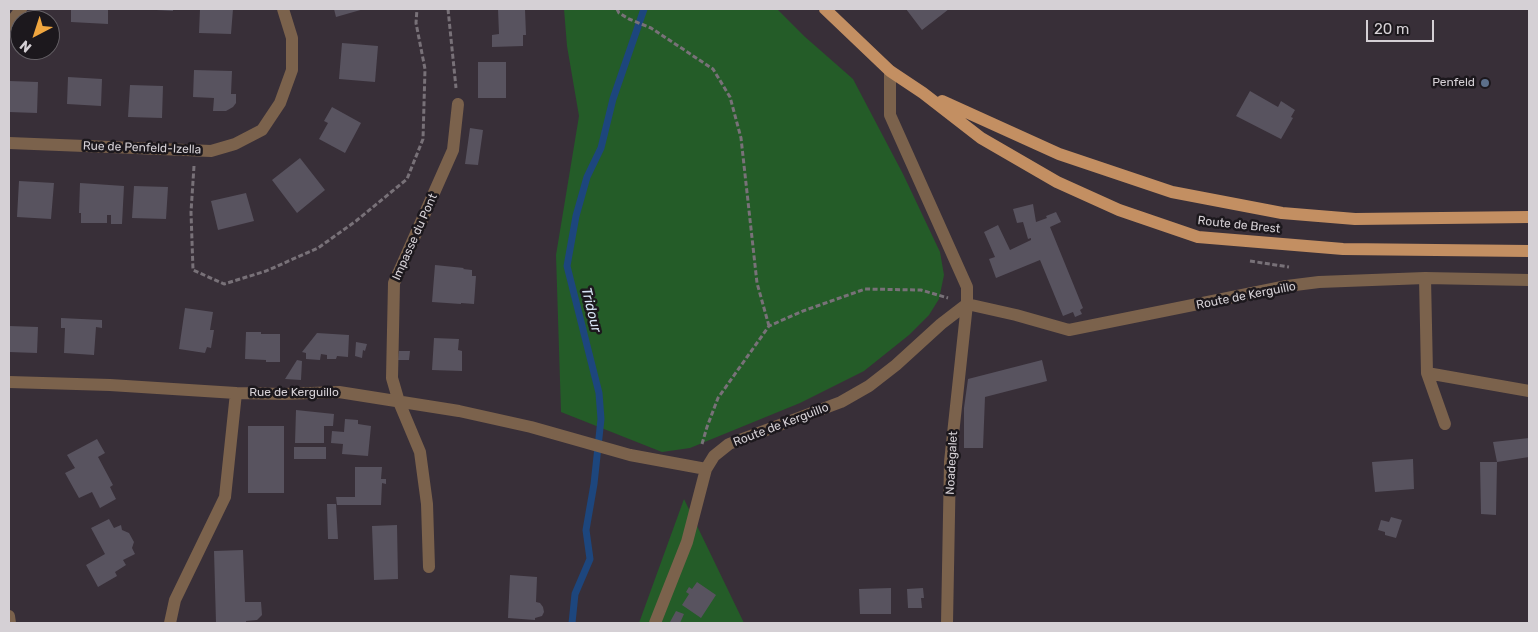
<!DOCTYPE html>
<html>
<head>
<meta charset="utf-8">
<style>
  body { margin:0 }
  #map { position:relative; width:1538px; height:632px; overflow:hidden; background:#382f38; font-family:Rubik,sans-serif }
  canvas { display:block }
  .frame { position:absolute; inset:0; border:10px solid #d5d0d5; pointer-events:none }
  .north { position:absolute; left:10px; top:10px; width:50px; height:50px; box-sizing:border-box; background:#1c181d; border:1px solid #666267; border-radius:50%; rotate:220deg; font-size:14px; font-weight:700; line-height:20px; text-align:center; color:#d5d0d5 }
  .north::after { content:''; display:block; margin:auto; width:18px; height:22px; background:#f0a63f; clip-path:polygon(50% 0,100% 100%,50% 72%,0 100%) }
  .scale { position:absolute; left:1366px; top:20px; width:68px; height:22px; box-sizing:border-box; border:2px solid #d5d0d5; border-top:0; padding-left:6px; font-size:15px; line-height:18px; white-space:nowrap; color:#d5d0d5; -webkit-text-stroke:4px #1c181d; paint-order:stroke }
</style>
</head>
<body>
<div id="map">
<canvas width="1538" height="632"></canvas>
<div class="frame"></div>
<div class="north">N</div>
<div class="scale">20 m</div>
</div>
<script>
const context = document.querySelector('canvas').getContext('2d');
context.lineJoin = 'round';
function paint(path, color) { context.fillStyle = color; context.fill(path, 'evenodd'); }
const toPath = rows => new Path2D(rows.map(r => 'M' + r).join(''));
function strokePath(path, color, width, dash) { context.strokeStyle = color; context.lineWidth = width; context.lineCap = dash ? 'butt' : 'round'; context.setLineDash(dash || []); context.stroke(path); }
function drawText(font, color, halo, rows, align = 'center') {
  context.font = font + ' Rubik,sans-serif'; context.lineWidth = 5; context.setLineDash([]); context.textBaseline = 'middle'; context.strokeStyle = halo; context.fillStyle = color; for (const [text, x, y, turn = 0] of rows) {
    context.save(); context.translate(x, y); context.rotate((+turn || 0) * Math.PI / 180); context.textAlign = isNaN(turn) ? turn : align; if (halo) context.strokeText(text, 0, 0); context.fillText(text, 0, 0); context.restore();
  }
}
paint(toPath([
  [564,9,777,9,804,36,853,79,903,174,940,252,944,275,939,299,929,315,909,335,864,371,800,403,690,448,662,452,561,412,556,255,579,116,567,46],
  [684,499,744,623,639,623]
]), '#245c28');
strokePath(toPath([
  [572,623,575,594,590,559,586,530,594,484,601,419,599,393,567,266,576,216,587,177,601,148,613,99,644,9]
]), '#1d467d', 7);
paint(toPath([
  [71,9,108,9,108,24,71,22],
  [156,9,173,9,173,11,156,10],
  [200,9,233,9,231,34,199,33],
  [334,9,364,9,336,17],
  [498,9,525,9,526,35,523,35,523,46,492,47,492,35,499,34],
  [906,9,949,9,922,30],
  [342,43,378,46,375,82,339,79],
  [478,62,506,62,506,98,478,98],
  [194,70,232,71,231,94,236,94,236,103,233,107,226,111,213,111,214,98,193,97],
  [68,77,102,79,101,106,67,104],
  [9,81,38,82,37,113,9,112],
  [130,85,163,86,162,118,128,117],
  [1250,91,1278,107,1281,101,1295,110,1291,117,1293,118,1281,139,1236,116],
  [332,107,361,123,345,153,319,139,328,123,324,121],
  [470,128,483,130,478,165,465,164],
  [300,158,325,190,297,213,272,180],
  [19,181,54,183,51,219,17,217],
  [80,183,124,186,122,224,111,224,111,215,107,215,107,223,81,223,81,213,79,213],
  [134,186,168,187,166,219,132,218],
  [246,193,254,221,218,230,211,201],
  [1033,204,1036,222,1047,218,1046,216,1056,212,1061,222,1050,227,1083,308,1080,310,1082,314,1075,317,1073,312,1063,316,1040,260,996,278,989,259,995,257,984,232,998,225,1010,250,1031,240,1031,238,1028,239,1023,222,1017,223,1013,209],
  [435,265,464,268,463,269,472,270,472,276,476,276,474,304,461,303,461,304,432,302],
  [185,308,213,312,210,330,214,330,211,348,207,347,205,353,179,349],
  [61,318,102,320,102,328,96,327,94,355,64,353,65,328,61,328],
  [9,326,38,327,37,353,9,352],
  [246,332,261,332,261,334,280,334,280,362,266,362,266,360,245,359],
  [317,333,349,335,348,357,337,356,336,359,327,359,327,355,321,354,320,360,306,359,306,353,302,352],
  [434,338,459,339,458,350,462,351,462,371,432,370],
  [356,342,367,344,365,351,363,350,362,358,355,356],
  [399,351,410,351,409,360,398,360],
  [297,360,302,361,301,380,285,379],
  [1042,360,1047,381,985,397,983,448,964,448,964,408,968,379],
  [296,410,334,414,333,426,324,426,324,443,295,443],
  [345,419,358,420,358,424,371,426,368,456,342,454,343,444,331,443,332,431,344,432],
  [248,426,284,426,284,493,248,493],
  [1529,438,1529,457,1497,462,1493,442],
  [97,439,105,453,98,457,113,485,110,487,116,499,100,508,92,492,79,498,65,473,75,468,67,455],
  [294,447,326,447,326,459,294,459],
  [1413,459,1414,489,1375,492,1372,462],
  [1480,462,1497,462,1496,515,1481,514],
  [355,467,382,467,381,479,386,479,386,484,382,483,381,505,337,505,336,497,355,497],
  [327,504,336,504,338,539,328,539],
  [1391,517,1402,520,1396,538,1385,535,1385,532,1378,530,1381,520,1389,522],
  [109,519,114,528,121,525,122,530,129,533,134,542,132,548,135,554,123,560,126,565,115,572,117,576,98,587,86,565,105,554,91,528],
  [397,525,398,579,374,580,372,526],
  [243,550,245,602,261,602,262,615,257,620,246,621,246,623,216,623,214,551],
  [510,575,537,577,536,602,540,603,543,607,544,612,542,616,535,618,535,620,508,618],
  [697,582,716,595,701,618,682,605,689,594,686,592,689,587,692,589],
  [891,588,891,614,860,614,859,589],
  [923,588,924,598,921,598,922,608,908,608,907,589],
  [676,611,684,614,680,623,670,622]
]), '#58535f');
strokePath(toPath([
  [448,9,456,88],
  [617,9,619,13,629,19,651,28,713,69,730,97,741,138,757,283,769,326],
  [194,166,191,212,193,270,224,284,266,271,318,248,356,221,407,179,423,139,425,69,416,23,417,9],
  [1250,261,1289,267],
  [702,444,707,427,718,398,769,326,803,311,865,289,921,290,948,298]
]), '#787178', 3, [5, 2.5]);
strokePath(toPath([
  [9,25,21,9],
  [890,71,890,115,967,287,967,304,950,462,947,623],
  [9,143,211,151,235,144,262,130,280,103,292,70,292,38,283,9],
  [1425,278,1427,373,1529,391],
  [967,304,1016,315,1069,330,1287,286,1319,282,1425,278,1529,280],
  [1427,373,1445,424],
  [9,382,110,385,236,393,284,394,339,392,459,411,531,427,630,455,706,469],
  [429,567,427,504,420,452,399,402,392,378,394,283,453,150,458,104],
  [9,616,10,623],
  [170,623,175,600,225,497,236,393],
  [655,623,687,542,706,469,714,456,729,444,841,402,869,386,896,365,941,324,967,304]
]), '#7b624c', 12);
strokePath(toPath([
  [825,9,890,71,923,93,981,138,1057,182,1119,210,1198,237,1343,249,1529,251],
  [942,101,1059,154,1172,192,1282,213,1355,219,1529,217]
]), '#c38f62', 12);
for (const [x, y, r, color] of [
  [1485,83,5,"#5c6f8a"]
]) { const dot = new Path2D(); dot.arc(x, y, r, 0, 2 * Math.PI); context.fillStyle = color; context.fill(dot); strokePath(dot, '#1c181d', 2); }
drawText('12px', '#d5d0d5', '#1c181d', [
  ["Penfeld",1475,83]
], 'right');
drawText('12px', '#d5d0d5', '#1c181d', [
  ["Rue de Penfeld-Izella",142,148,2],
  ["Route de Brest",1239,225,6],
  ["Impasse du Pont",415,237,-66],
  ["Route de Kerguillo",1246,296,-11],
  ["Rue de Kerguillo",294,393],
  ["Route de Kerguillo",781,425,-21],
  ["Noadegalet",952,463,-87]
]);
drawText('italic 14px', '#d6e2f3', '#1c181d', [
  ["Tridour",591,310,76]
]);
</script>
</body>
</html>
